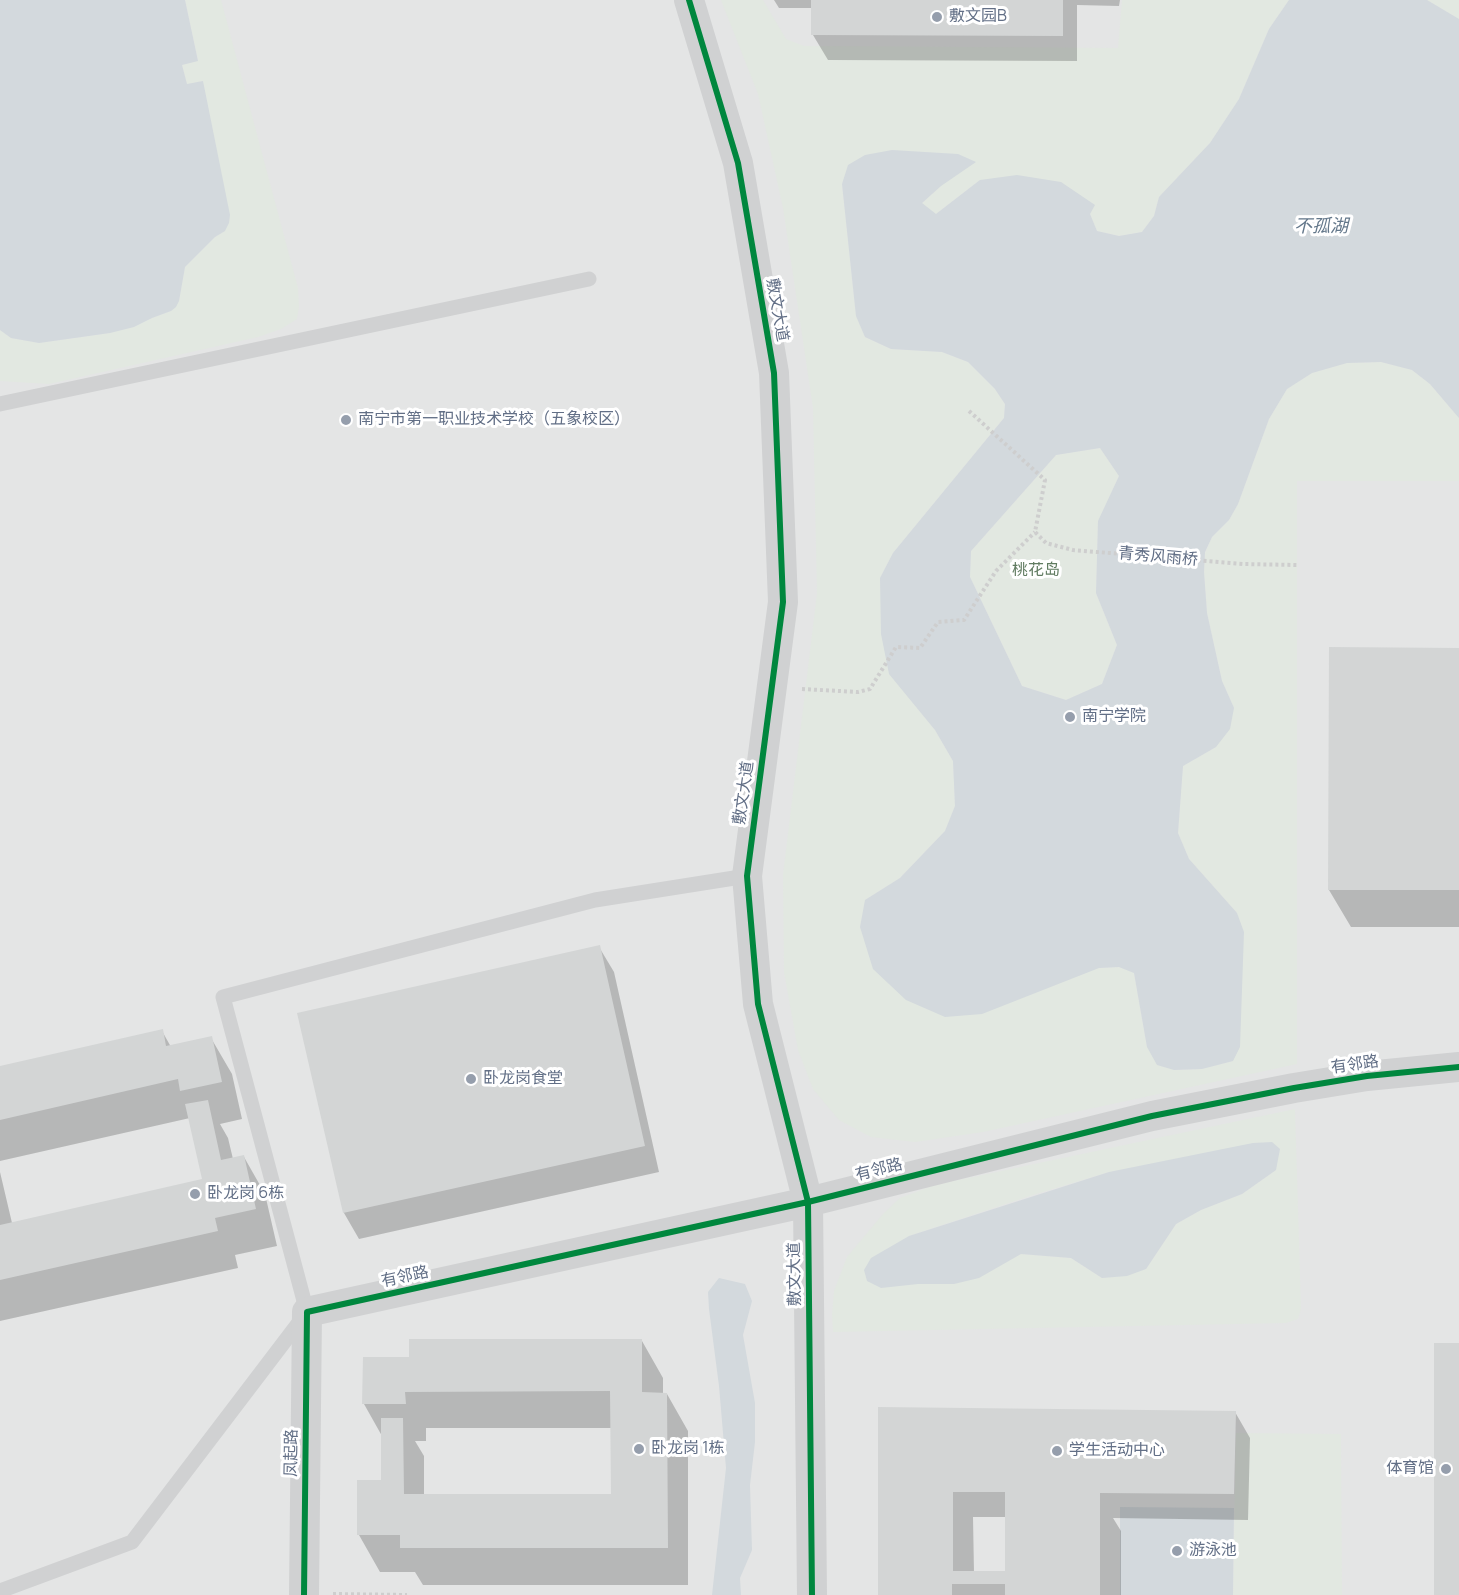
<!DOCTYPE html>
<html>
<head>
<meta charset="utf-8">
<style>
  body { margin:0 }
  canvas { display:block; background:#f4f5f3 }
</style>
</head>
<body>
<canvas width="1459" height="1595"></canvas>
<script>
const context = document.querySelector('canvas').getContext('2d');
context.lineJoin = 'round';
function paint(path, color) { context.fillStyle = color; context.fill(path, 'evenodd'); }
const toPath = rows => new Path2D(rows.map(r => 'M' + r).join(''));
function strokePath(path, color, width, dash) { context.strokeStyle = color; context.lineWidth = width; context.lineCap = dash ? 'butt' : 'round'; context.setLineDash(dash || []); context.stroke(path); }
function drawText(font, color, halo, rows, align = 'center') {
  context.font = font + ' Manrope,"Noto Sans SC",sans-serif'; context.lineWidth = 6; context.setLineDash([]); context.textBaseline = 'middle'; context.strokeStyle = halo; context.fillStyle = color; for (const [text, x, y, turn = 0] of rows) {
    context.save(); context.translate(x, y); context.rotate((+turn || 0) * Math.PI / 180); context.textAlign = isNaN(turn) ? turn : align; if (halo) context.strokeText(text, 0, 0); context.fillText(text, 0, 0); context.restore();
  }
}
paint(toPath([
  [0,0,1459,0,1459,1595,0,1595]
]), '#e4e5e5');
paint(toPath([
  [185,0,221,0,298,288,299,307,297,319,281,329,258,337,49,384,0,381,0,330,11,338,39,343,110,333,134,327,152,318,171,311,179,301,185,267,215,237,225,231,202,81,187,85,182,65,198,60],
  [721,0,763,0,786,39,804,46,1118,48,1122,0,1289,0,1269,29,1239,99,1210,143,1159,197,1154,216,1142,232,1119,236,1097,231,1090,214,1094,205,980,180,936,214,921,204,941,186,842,184,856,315,865,337,891,349,942,352,968,362,995,389,1005,404,1004,418,893,553,880,578,889,673,935,730,953,761,955,806,945,831,900,878,865,900,1099,968,1119,967,1134,973,1147,1047,1174,1070,1202,1069,1233,1061,1237,913,1189,859,1178,833,1183,766,1216,747,1234,708,1222,681,1207,613,1204,572,1205,553,1212,537,1229,520,1238,504,1269,419,1287,389,1312,373,1347,363,1381,362,1412,370,1430,384,1459,418,1459,481,1297,481,1297,1064,983,1132,915,1142,871,1137,839,1120,813,1089,798,1050,784,972,783,875,817,593,813,408,783,208,758,94],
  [1427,0,1459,0,1459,19],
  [1100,448,1119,476,1098,522,1096,593,1117,645,1102,684,1066,700,1022,686,970,577,971,551,1056,455],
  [1295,1109,1301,1309,1298,1319,1286,1323,833,1332,832,1315,834,1291,847,1257,883,1214,900,1198,935,1185],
  [1276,1170,1242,1194,1201,1210,1176,1224,1146,1269,1102,1278,1071,1258,1021,1254,954,1284,918,1284,909,1236,1033,1195,1109,1172],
  [1236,1433,1341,1434,1342,1595,1233,1595]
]), '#e2e8e1');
paint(toPath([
  [0,0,185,0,198,61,182,65,187,84,203,81,230,215,229,223,225,231,215,237,185,267,179,301,176,307,171,311,152,318,134,327,110,333,39,343,11,338,0,330],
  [1289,0,1427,0,1459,19,1459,418,1430,384,1412,370,1381,362,1347,363,1312,373,1287,389,1269,419,1238,504,1229,520,1212,537,1205,552,1204,572,1207,613,1222,681,1234,708,1230,729,1216,747,1183,766,1178,833,1189,859,1237,913,1244,932,1240,1047,1233,1061,1202,1069,1174,1070,1157,1065,1147,1047,1134,973,1119,967,1099,968,982,1014,945,1017,906,1000,873,969,860,927,865,900,900,878,945,831,955,806,953,761,935,730,889,674,881,634,880,578,893,553,1004,418,1005,404,995,389,968,362,942,352,891,349,865,337,856,316,842,184,848,165,865,155,892,150,958,154,976,162,941,186,922,203,936,214,980,180,1017,175,1061,182,1095,205,1090,214,1097,231,1119,236,1142,232,1154,216,1159,197,1210,143,1239,99,1269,29],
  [1100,448,1119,476,1098,521,1096,593,1117,645,1102,684,1066,700,1022,686,970,577,971,551,1056,455],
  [1272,1142,1280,1149,1276,1170,1242,1194,1201,1210,1176,1224,1146,1269,1127,1276,1102,1278,1071,1258,1021,1254,979,1278,954,1284,918,1284,881,1288,867,1281,864,1270,871,1258,909,1236,1109,1172,1223,1149,1253,1143],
  [719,1278,745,1284,752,1301,743,1335,755,1403,755,1442,750,1485,752,1550,740,1578,741,1595,712,1595,726,1468,719,1386,709,1309,708,1292],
  [1120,1507,1234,1508,1233,1595,1120,1595]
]), '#d3d9dd');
paint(toPath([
  [774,0,1120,0,1119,6,1077,5,1077,61,828,60,813,35,813,8,779,8],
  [1459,649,1459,927,1351,927,1329,890],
  [599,947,614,972,659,1172,359,1239,344,1213,299,1014],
  [162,1031,171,1047,211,1038,232,1074,242,1119,220,1124,228,1138,233,1159,244,1157,265,1194,277,1246,235,1255,238,1268,0,1321,0,1172,12,1223,204,1180,190,1118,0,1161,0,1068],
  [642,1341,663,1378,663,1394,667,1394,688,1431,688,1585,423,1585,415,1572,380,1572,359,1535,383,1482,382,1436,364,1404,364,1359,410,1358],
  [426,1428,612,1428,613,1495,424,1496,424,1456,415,1441,426,1441],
  [880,1409,1235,1412,1250,1438,1248,1520,1113,1518,1121,1531,1121,1595,879,1595],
  [973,1517,1006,1517,1006,1572,974,1573]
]), '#0003');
paint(toPath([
  [811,0,1063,0,1063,36,811,35],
  [1329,647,1459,648,1459,890,1328,890],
  [600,945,645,1146,343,1213,297,1013],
  [163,1029,166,1046,212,1036,222,1082,180,1091,178,1079,0,1120,0,1066],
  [208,1100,221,1160,244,1155,256,1209,215,1218,218,1231,0,1280,0,1225,202,1179,185,1104],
  [409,1339,642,1339,642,1392,667,1393,668,1548,400,1548,400,1535,357,1535,357,1480,381,1480,381,1418,403,1418,404,1494,611,1494,610,1391,405,1392,406,1404,362,1404,363,1357,409,1357],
  [1434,1343,1459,1343,1459,1595,1434,1595],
  [878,1407,1236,1411,1234,1494,1100,1493,1100,1595,1005,1595,1005,1584,952,1584,952,1595,878,1595],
  [953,1492,1005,1492,1005,1571,953,1571]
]), '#d3d5d5');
strokePath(toPath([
  [969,411,1045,480,1035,532,1046,543,1073,550,1243,564,1297,565],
  [802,689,858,692,870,689,896,647,920,648,938,622,964,620,996,571,1035,532],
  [333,1594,407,1595]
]), '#cecece', 4, [3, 3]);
strokePath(toPath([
  [0,404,589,279],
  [0,1591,132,1542,307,1312,223,997,595,900,747,876]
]), '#d0d1d2', 15);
strokePath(toPath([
  [689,0,738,163,774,373,783,602,747,876,758,1004,808,1202,812,1595],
  [304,1595,307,1312,808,1202,1152,1116,1294,1088,1367,1076,1459,1067]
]), '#d0d1d2', 30);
strokePath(toPath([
  [689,0,738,163,774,373,783,602,747,876,758,1004,808,1202,812,1595],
  [304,1595,307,1312,808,1202,1152,1116,1294,1088,1367,1076,1459,1067]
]), '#00873e', 6);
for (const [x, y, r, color] of [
  [937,17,6,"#959eac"],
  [346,420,6,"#959eac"],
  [1070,717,6,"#959eac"],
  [471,1079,6,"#959eac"],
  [195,1194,6,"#959eac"],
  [639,1449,6,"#959eac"],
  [1057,1451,6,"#959eac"],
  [1446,1469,6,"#959eac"],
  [1177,1551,6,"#959eac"]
]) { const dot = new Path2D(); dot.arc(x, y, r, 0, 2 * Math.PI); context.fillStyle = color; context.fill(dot); strokePath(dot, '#fff', 2); }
drawText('16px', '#626f86', '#fff', [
  ["敷文园B",949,17],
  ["南宁市第一职业技术学校（五象校区）",358,420],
  ["南宁学院",1082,717],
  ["卧龙岗食堂",483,1079],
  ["卧龙岗 6栋",207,1194],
  ["卧龙岗 1栋",651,1449],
  ["学生活动中心",1069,1451],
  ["体育馆",1434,1469,"right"],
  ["游泳池",1189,1551]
], 'left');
drawText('16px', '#626f86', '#fff', [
  ["敷文大道",777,310,80],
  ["青秀风雨桥",1158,557,5],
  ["敷文大道",744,793,-82],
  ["有邻路",1355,1065,-8],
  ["有邻路",879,1170,-14],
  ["敷文大道",795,1274,-91],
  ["有邻路",405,1277,-12],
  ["凤起路",292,1453,-89]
]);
drawText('16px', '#617c61', '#fff', [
  ["桃花岛",1036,571]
]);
drawText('italic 18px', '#63778a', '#fff', [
  ["不孤湖",1321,227]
]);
</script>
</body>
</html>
